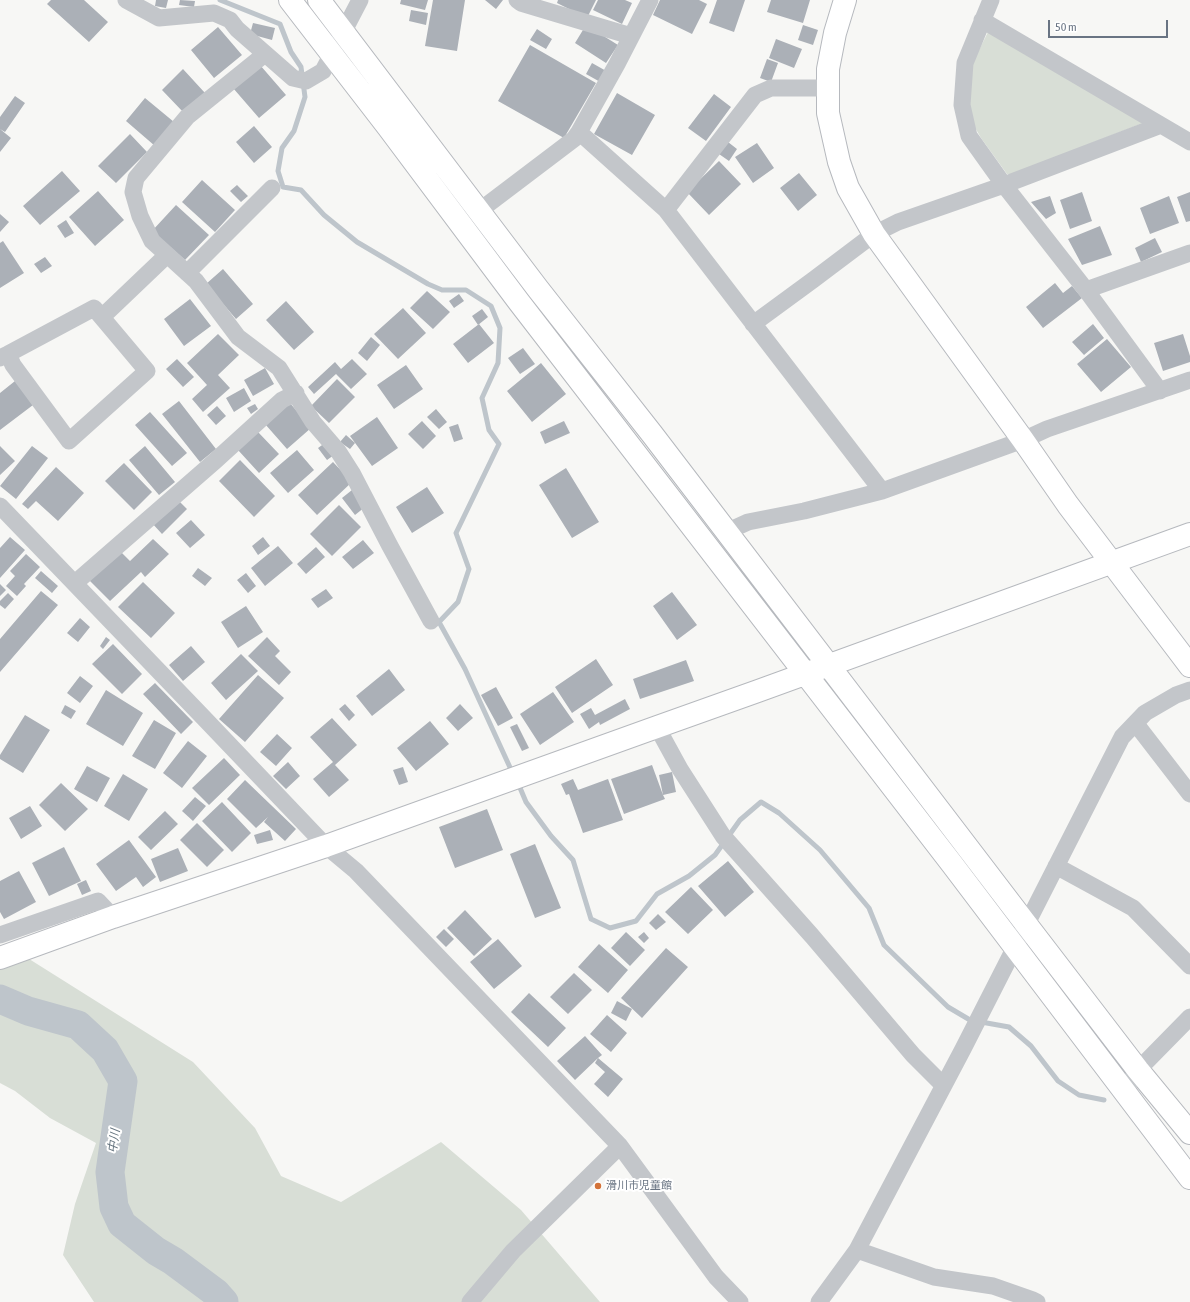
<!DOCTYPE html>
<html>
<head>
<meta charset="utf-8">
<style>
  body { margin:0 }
  #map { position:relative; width:1190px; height:1302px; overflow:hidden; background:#f7f7f5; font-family:"Asap Condensed",sans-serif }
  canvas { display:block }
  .scale { position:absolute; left:1048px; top:20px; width:120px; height:18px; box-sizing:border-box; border:2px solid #697483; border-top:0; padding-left:5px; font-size:12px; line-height:14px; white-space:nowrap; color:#697483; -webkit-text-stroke:3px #fff; paint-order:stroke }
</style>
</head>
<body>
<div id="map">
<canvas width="1190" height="1302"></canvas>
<div class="scale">50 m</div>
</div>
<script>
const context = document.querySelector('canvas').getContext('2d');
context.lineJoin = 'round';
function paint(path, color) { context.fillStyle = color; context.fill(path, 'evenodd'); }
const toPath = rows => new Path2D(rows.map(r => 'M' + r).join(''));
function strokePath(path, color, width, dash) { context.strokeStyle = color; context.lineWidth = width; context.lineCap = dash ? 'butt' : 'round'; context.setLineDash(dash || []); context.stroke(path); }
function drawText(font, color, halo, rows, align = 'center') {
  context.font = font + ' "Asap Condensed","Noto Sans JP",sans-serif'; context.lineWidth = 4; context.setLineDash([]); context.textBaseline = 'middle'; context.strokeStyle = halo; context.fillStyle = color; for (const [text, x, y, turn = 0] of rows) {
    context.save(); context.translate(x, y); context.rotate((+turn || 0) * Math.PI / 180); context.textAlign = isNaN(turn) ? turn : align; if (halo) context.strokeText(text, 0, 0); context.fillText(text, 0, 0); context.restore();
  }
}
paint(toPath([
  [988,32,1143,123,1012,174,1007,174,981,138,973,124,968,97,969,75,975,58],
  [18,952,193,1062,255,1128,281,1176,341,1202,441,1142,521,1210,600,1302,94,1302,63,1255,75,1204,96,1143,50,1118,15,1091,0,1083,0,958]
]), '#d8ded6');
strokePath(toPath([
  [220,0,280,24,291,52,301,67,305,97,294,131,282,148,278,171,283,187,301,190,324,215,357,242,428,284,442,290,466,290,491,306,500,328,498,363,482,398,489,430,499,444,456,533,469,569,458,602,439,622,465,669,513,774],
  [518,783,526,802,551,836,573,860,591,919,610,928,636,921,657,894,689,876,715,855,740,820,761,802,779,813,820,850,869,908,884,945,948,1007,970,1020,1009,1027,1031,1046,1058,1081,1079,1095,1104,1100]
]), '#bec5cb', 5);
strokePath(toPath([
  [0,999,28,1011,78,1025,105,1050,123,1081,110,1172,114,1207,122,1224,156,1251,173,1261,216,1293,224,1302]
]), '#bec5cb', 29);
paint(toPath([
  [51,0,84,0,108,22,89,42,47,4],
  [156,0,168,0,166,8,155,6],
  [180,0,195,1,194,7,179,5],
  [401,0,428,0,425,10,400,4],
  [433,0,465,0,457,51,425,46],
  [485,0,503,0,496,9],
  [558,0,596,0,587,18,557,3],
  [598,0,625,0,632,3,622,24,593,10],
  [660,0,699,0,707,4,692,34,653,15],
  [717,0,745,0,734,32,709,23],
  [771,0,810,0,803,23,767,12],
  [411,10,428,13,426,25,409,21],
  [253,23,275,28,272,40,250,34],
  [586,25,618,45,606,63,575,43],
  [803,25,818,30,813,45,798,40],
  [218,27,242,55,214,78,191,50],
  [537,29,552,39,546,49,530,40],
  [776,39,802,49,794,68,769,58],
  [530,45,596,83,564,138,498,101],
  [767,59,778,63,771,82,760,78],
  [592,63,608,72,602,83,586,74],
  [260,65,286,95,259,118,233,88],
  [183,69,205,93,184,113,162,90],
  [617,93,655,115,632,155,594,134],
  [714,94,731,107,706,141,688,128],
  [15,96,25,103,5,132,0,129,0,117],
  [145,98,174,122,155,146,126,121],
  [254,126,272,147,254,163,236,142],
  [0,129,11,138,0,152],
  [130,134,147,152,116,183,98,166],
  [728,142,737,149,729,161,719,154],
  [757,143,774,168,753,183,735,157],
  [719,161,741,184,709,215,687,192],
  [62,171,80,191,40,225,23,206],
  [799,173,817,195,798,211,780,188],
  [202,180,235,210,215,232,182,202],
  [237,185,248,196,241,202,230,191],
  [98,191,124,220,95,246,69,217],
  [1082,192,1092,221,1070,229,1060,200],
  [1190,192,1190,221,1186,222,1177,197],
  [1050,196,1056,213,1046,219,1031,202],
  [1169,196,1179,223,1150,234,1140,208],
  [176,205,209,235,185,260,152,231],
  [0,214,9,222,0,232],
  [66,220,74,233,65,238,57,226],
  [1100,226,1112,255,1082,265,1068,239],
  [1155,238,1162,252,1141,262,1135,248],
  [3,241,24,273,0,288,0,243],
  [45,257,52,266,41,273,34,264],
  [223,269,253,304,236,319,206,284],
  [1055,283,1063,293,1072,286,1082,298,1043,328,1026,307],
  [427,291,450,312,433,329,410,308],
  [459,294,464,301,454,308,449,301],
  [190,299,211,326,184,346,164,319],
  [286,301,314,332,294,350,266,320],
  [403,308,426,333,398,359,374,334],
  [482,309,488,317,478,325,472,316],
  [479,324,494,343,468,363,453,344],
  [1093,324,1104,338,1084,355,1072,342],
  [218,334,239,355,218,375,230,388,203,412,192,399,207,385,187,363],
  [1183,334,1190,356,1190,362,1163,371,1154,343],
  [371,337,380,345,367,361,358,353],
  [1107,339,1131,367,1101,392,1077,364],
  [523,348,535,364,520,374,508,358],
  [177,359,194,377,183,387,166,369],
  [352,359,367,374,351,389,336,374,314,394,308,387,335,362,341,369],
  [541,363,566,394,532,422,507,391],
  [406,365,423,389,394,409,377,385],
  [265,368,274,384,253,396,244,380],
  [337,379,355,397,329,423,311,406],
  [15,381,33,405,0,430,0,393],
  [244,388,251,401,234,412,226,398],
  [179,401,216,449,200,462,162,414],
  [290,403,311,428,287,449,265,424],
  [255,404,258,409,251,414,247,408],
  [217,406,226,416,216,425,207,415],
  [436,409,447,422,439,429,427,417],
  [150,412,187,453,172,466,135,425],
  [377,417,398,448,372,466,350,436],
  [422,421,436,436,423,449,408,434],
  [564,421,570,433,545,444,540,432],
  [458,424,463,439,454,442,449,427],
  [258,432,279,454,259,473,238,450],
  [346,435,355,443,350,449,340,442],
  [325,443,334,455,327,460,318,448],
  [0,446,15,461,0,475],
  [32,446,48,458,16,499,0,486],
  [145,446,175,482,159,495,129,460],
  [297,450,314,470,288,493,270,473],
  [240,460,275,496,254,517,219,481],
  [333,462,352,482,317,515,298,495],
  [124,463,152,492,134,510,105,481],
  [56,467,84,493,58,521,36,501,28,509,22,504],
  [566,468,599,522,572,538,539,485],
  [427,487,444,513,412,533,396,507],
  [352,490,365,507,355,515,342,498],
  [176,498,187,509,162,534,151,522],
  [339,505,361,527,332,556,310,534],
  [191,520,205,535,190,548,176,533],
  [10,537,25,550,0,578,0,548],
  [263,537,270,546,258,555,252,546],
  [153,539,169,554,145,577,141,572,110,601,89,580,120,551,130,561],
  [363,540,374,553,353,569,342,557],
  [278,546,293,563,265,586,251,568],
  [316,547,325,557,306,574,297,564],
  [26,554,40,567,24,584,26,586,17,596,6,586,15,576,10,571],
  [198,568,212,578,205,586,192,576],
  [41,571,58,586,52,593,35,578],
  [246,573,256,586,248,593,237,580],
  [143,582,175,613,151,638,118,607],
  [0,584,6,590,0,596],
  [326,589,333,598,318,608,311,599],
  [41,591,58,605,0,672,0,639],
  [672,592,697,625,677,640,653,606],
  [8,593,14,599,5,609,0,605,0,601],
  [246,606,263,632,238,648,221,622],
  [80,618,90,627,78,642,67,633],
  [106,637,110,640,103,649,100,646],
  [267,637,280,651,275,656,291,672,279,685,248,656],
  [113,644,142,674,122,694,92,664],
  [191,646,205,662,183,681,169,665],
  [241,654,258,671,226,700,211,683],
  [596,659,613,685,572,713,555,687],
  [686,660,694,681,640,699,633,679],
  [389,669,405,690,372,716,356,696],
  [258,675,284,698,245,742,219,719],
  [80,676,93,686,80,703,67,693],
  [155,683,193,722,181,734,143,694],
  [496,687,513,718,498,726,481,695],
  [106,690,143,713,123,746,86,724],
  [553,692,574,722,540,745,520,714],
  [625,699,630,709,600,725,599,722,589,729,580,714,591,708,595,715],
  [345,704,355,715,349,721,339,709],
  [460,704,473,718,458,731,446,718],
  [65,705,76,711,71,719,61,713],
  [25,715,50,730,23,773,0,759,0,755],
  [332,718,357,745,335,765,349,780,329,797,313,779,333,762,310,737],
  [154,720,176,733,155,769,132,756],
  [430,721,449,744,416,771,397,748],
  [517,724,529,748,522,751,510,727],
  [277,734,292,748,276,766,260,752],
  [188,741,207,756,182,788,163,773],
  [224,758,240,775,209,805,192,788],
  [288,762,300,776,286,789,273,776],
  [652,765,663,795,659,775,672,772,676,792,663,795,665,799,624,814,611,779],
  [87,766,110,778,97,802,74,789],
  [403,767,408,782,399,785,393,770],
  [123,774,148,789,129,821,104,806],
  [573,779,578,790,608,779,623,820,583,833,569,794,566,795,561,784],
  [245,780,296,829,285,841,264,822,268,817,256,828,227,799],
  [61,783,88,809,65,831,39,805],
  [195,797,206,806,193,821,182,811],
  [222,802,251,833,232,852,202,821],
  [30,806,42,826,21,839,9,818],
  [487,809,503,850,455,868,439,827],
  [165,811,178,824,151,850,138,837],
  [197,823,224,850,207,867,180,840],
  [270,830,273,840,257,844,254,835],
  [129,840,156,877,143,887,136,877,116,891,96,864],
  [535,844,561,908,535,918,510,854],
  [64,847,81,881,49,896,32,863],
  [178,848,188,871,160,882,151,859],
  [728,861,754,892,725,917,698,886],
  [19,871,36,902,4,919,0,912,0,881],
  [86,880,91,891,82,895,77,884],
  [691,887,713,910,688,934,665,912],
  [465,910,492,939,474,956,447,928],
  [658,914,666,922,656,930,649,923],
  [444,929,454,939,446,947,436,937],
  [626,932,645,950,630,966,611,948],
  [644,932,649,938,644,943,638,937],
  [498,939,522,966,494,989,470,962],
  [599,944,628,970,608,993,578,967],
  [666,948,688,967,642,1018,621,998],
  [574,973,592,990,568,1014,550,997],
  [529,993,566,1028,548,1047,511,1012],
  [617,1001,632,1009,626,1021,611,1013],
  [607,1015,627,1033,611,1052,590,1034],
  [585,1036,602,1055,598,1058,623,1079,608,1097,594,1084,605,1072,595,1063,598,1058,575,1080,557,1061]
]), '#abb0b7');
const secondary = toPath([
  [290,0,388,127,519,302,952,864,1190,1178],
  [319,0,538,289,652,434,1026,924,1138,1070,1190,1133],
  [845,0,835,33,828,69,828,113,839,162,848,188,874,234,1023,440,1068,505,1190,666],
  [0,958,113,917,326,846,657,727,758,691,1190,534]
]);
strokePath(secondary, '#b6b9be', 24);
strokePath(toPath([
  [126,0,159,18,214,13,230,20,237,29,293,78,306,81,323,71,360,0],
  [517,0,521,3,631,36],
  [991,0,965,63,962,105,969,136,1004,185,1086,290,1160,391],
  [982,20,1190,142],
  [265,54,187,117,136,178,133,192,140,216,152,241,196,281,238,337,279,368,313,422,338,451,352,473,390,546,431,621],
  [579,132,666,210,882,491],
  [666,210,755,95,771,88,828,88],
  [479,211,574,139,579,132,617,64,650,0],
  [187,273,272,188],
  [1086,290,1190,253],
  [102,317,167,255],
  [753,324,813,280,874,234,898,222,1004,185,1161,125],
  [0,358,8,354,94,308,147,371,69,441,13,365,8,354],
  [0,506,202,716,326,846,356,871,620,1146,716,1277,740,1302],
  [726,532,748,522,804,511,882,491,1023,440,1047,429,1190,380],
  [75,583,215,461,282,400,296,393],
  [1136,724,1190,794],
  [657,727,680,769,723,836,812,936,913,1055,943,1085],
  [1056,866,1133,908,1190,966],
  [0,935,98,901,113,917],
  [1124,1091,1138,1070,1190,1017],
  [857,1250,934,1277,993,1286,1033,1300,1037,1302],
  [470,1302,513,1251,620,1146],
  [819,1302,857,1250,963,1049,1122,737,1145,713,1176,695,1190,690]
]), '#c3c6ca', 17);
strokePath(secondary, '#fff', 22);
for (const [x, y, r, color] of [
  [598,1186,4,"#d37339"]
]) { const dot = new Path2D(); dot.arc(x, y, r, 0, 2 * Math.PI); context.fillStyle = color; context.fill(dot); strokePath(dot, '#fff', 1.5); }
drawText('11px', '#697483', '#fff', [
  ["滑川市児童館",606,1186]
], 'left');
drawText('italic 12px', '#65747f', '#fff', [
  ["中川",114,1141,-82]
]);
</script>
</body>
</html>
